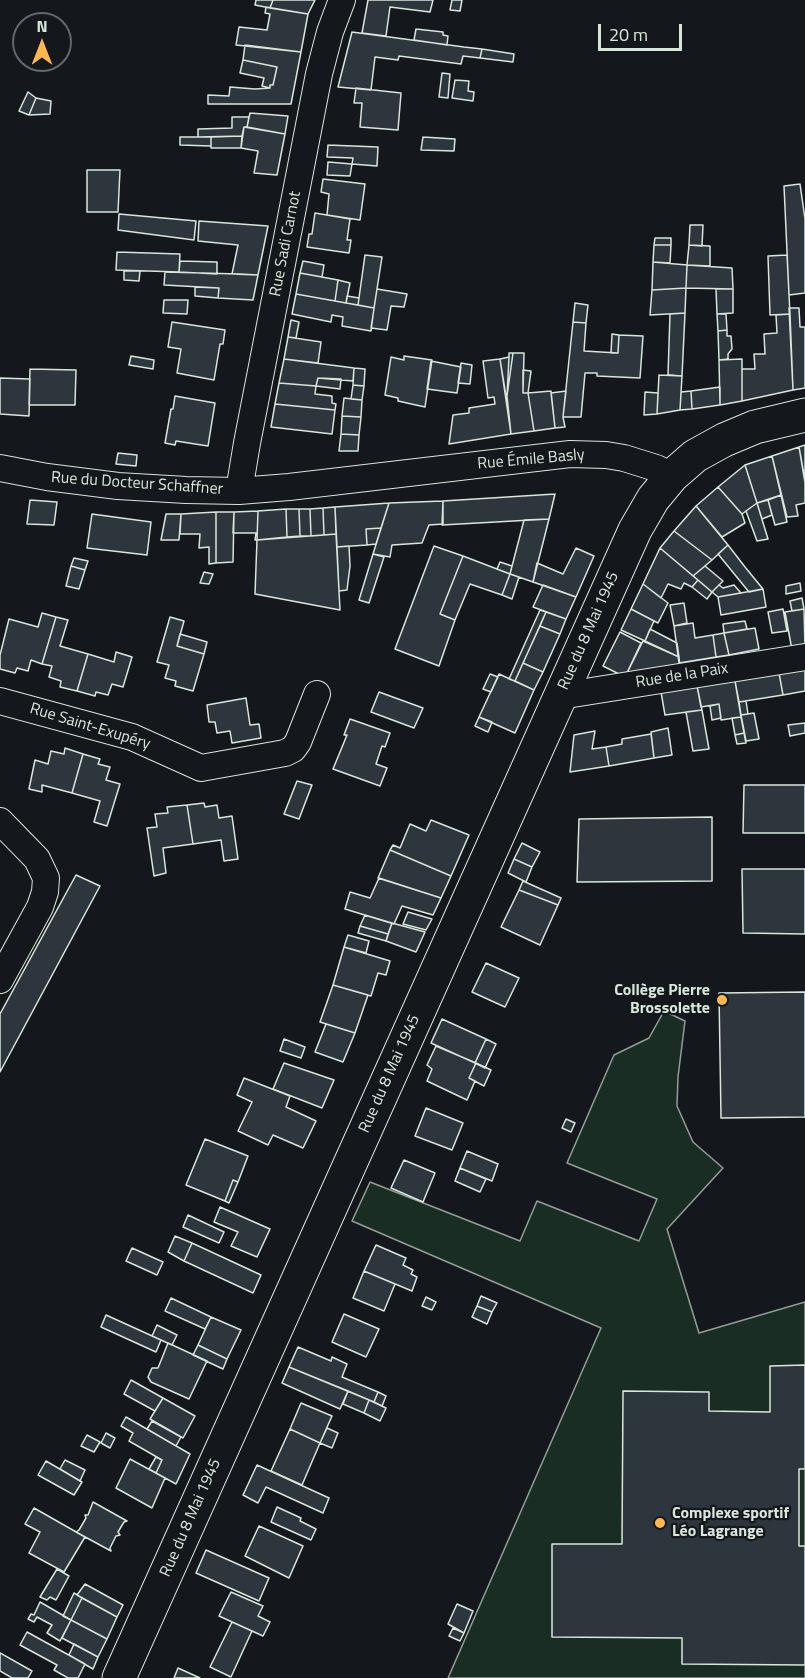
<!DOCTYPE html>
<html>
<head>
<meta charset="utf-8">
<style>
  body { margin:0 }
  #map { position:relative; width:805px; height:1678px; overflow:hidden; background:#14181c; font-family:"Titillium Web",sans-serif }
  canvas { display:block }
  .north { position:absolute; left:12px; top:12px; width:60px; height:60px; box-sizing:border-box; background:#14181c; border:2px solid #626a69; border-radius:50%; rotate:0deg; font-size:16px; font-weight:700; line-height:24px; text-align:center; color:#d8e6dc }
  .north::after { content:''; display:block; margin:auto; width:21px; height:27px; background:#ffb74d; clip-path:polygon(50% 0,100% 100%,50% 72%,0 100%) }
  .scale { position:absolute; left:598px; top:24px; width:84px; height:27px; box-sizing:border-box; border:3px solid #d8e6dc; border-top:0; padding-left:8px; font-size:18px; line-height:21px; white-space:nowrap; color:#d8e6dc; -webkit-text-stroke:4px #14181c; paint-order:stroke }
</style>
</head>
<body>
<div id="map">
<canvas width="805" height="1678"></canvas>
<div class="north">N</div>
<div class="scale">20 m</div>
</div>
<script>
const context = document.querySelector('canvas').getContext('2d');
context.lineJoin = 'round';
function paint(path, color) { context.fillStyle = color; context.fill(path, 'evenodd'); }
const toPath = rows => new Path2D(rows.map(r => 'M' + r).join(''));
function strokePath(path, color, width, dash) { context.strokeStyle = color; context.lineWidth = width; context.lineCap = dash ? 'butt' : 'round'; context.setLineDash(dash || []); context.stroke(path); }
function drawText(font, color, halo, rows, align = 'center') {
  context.font = font + ' "Titillium Web",sans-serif'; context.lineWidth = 4.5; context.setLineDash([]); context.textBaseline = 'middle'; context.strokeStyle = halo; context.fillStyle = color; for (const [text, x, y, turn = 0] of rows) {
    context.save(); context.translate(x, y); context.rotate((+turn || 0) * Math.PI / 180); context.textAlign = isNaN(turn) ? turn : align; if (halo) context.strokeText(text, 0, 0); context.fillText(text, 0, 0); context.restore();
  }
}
const green = toPath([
  [664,1011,685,1021,678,1077,677,1106,693,1142,723,1168,667,1229,699,1333,805,1302,805,1678,448,1678,601,1328,352,1221,370,1182,520,1241,537,1201,639,1241,657,1199,567,1163,614,1055,649,1038,664,1011]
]);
paint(green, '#1a2d24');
strokePath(green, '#939e99', 1.5);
const building = toPath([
  [256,0,273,0,270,8,255,5,256,0],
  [273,0,315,0,308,14,270,8,273,0],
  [368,0,433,0,430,12,390,7,386,36,362,33,368,0],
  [452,0,462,0,460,11,450,10,452,0],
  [266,7,308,14,301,52,236,45,239,27,267,30,270,14,265,13,266,7],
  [416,29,443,32,443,35,448,36,447,45,414,40,416,29],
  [352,32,464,47,482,49,480,58,463,56,461,64,399,56,398,60,375,57,371,90,338,87,352,32],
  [245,45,301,52,291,104,208,104,208,95,229,96,230,87,255,89,270,88,270,85,273,85,277,67,243,60,245,45],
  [482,49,514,54,513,62,480,58,482,49],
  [243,60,277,67,273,85,270,85,270,88,262,86,264,78,240,73,243,60],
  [442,73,450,74,448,98,439,97,442,73],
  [455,80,469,81,468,91,474,92,473,101,452,98,455,80],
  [356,88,401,93,398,130,360,127,362,103,354,103,356,88],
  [28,92,36,98,29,115,19,111,28,92],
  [36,98,51,101,50,114,29,115,36,98],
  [250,113,288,116,285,134,247,127,250,113],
  [232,117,249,117,247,127,244,127,242,136,198,137,198,129,232,128,232,117],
  [244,127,285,134,277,175,254,173,258,151,241,148,244,127],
  [242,136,241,148,211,148,211,137,242,136],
  [180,137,211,137,211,146,180,145,180,137],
  [423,137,455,139,454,151,421,150,423,137],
  [328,145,378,147,377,166,352,164,353,158,327,157,328,145],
  [328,162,352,164,350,176,327,175,328,162],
  [87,170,120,170,118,212,87,212,87,170],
  [323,179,365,184,360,220,327,215,329,194,321,192,323,179],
  [800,184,805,219,805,293,789,295,784,186,800,184],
  [315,213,350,219,347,240,351,240,349,253,307,247,309,234,312,234,315,213],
  [119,214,196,221,194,240,118,230,119,214],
  [199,221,268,226,258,275,232,274,238,245,198,241,199,221],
  [690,225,703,225,702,246,689,245,690,225],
  [655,238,671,238,671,245,654,245,655,238],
  [654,245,671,245,670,263,653,262,654,245],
  [689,245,710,246,710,266,687,265,689,245],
  [117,252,180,254,179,272,116,270,117,252],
  [365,255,382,257,374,308,358,305,365,255],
  [787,255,790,314,770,315,768,256,787,255],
  [180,261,217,262,217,274,179,272,180,261],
  [303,261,324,265,322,277,300,273,303,261],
  [653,262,687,265,686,288,652,290,653,262],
  [687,265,732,268,733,289,686,288,687,265],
  [124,271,140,271,139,281,124,280,124,271],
  [165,272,239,274,258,275,253,300,218,298,219,288,164,285,165,272],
  [300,273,338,280,335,301,296,294,300,273],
  [338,280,350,283,346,303,335,301,338,280],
  [195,287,219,288,218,298,195,296,195,287],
  [686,288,685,313,650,315,652,290,686,288],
  [377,289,407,294,404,307,391,306,387,330,371,328,377,289],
  [716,289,733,289,733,313,717,314,716,289],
  [296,294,374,308,371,331,342,326,343,317,332,315,331,322,292,314,296,294],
  [347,296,359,298,358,305,346,303,347,296],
  [164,300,188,300,187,314,163,313,164,300],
  [575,303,588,305,586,323,573,322,575,303],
  [789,308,799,308,800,327,805,327,805,388,793,390,789,308],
  [685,313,682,376,668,375,670,314,685,313],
  [717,314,726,314,727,330,718,331,717,314],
  [790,314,793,390,742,401,742,369,755,369,754,354,765,354,764,334,777,333,776,315,790,314],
  [291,320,299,322,296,338,288,337,291,320],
  [172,322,225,330,223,344,220,344,214,380,177,373,181,349,168,347,172,322],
  [573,322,586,323,584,351,618,353,619,335,643,336,640,378,597,376,597,373,585,373,581,417,563,417,573,322],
  [727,330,727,336,731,336,732,349,728,354,728,359,719,360,718,331,727,330],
  [612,334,619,335,618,353,611,353,612,334],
  [288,337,321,342,318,363,284,359,288,337],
  [509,353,513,353,507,396,509,357,509,353],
  [513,353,524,353,523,393,528,393,534,431,511,434,507,396,513,353],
  [131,356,154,360,153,369,129,365,131,356],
  [404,356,432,360,425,407,398,401,398,398,385,395,391,357,404,360,404,356],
  [509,357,507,396,506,396,500,359,509,357],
  [284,359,354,368,353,381,318,378,316,386,279,383,284,359],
  [500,359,511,434,449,444,453,415,469,413,469,408,495,404,494,397,488,398,483,361,500,359],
  [742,359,742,401,720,405,719,360,742,359],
  [431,361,461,367,457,393,427,389,431,361],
  [461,363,472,365,470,384,458,383,461,363],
  [354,368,365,369,364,386,353,385,354,368],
  [30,369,76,370,75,405,29,405,30,369],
  [523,370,531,371,528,393,523,393,523,370],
  [659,375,682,376,680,410,657,414,659,375],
  [0,378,30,379,29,416,0,414,0,378],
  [318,378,341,379,340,389,316,386,318,378],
  [279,383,316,386,315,394,332,396,332,403,336,404,335,410,275,404,279,383],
  [353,385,364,386,362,400,351,399,353,385],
  [720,387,720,405,692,409,691,391,720,387],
  [551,391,555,428,534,431,528,393,551,391],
  [566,391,563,417,565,427,555,428,551,393,566,391],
  [691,391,692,409,680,410,681,392,691,391],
  [645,392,658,393,657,414,644,415,645,392],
  [175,396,215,403,208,446,176,441,175,445,165,443,171,409,173,409,175,396],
  [344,398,362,400,361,417,342,416,344,398],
  [275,404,335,410,332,434,271,427,275,404],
  [342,416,361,417,359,435,341,434,342,416],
  [341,434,359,435,358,451,339,451,341,434],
  [805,445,805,480,799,447,805,445],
  [799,447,805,483,805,503,796,505,798,516,787,517,772,456,799,447],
  [118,453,137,455,136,466,116,464,118,453],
  [772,456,781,495,757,503,745,465,772,456],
  [745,465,757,503,742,514,718,487,745,465],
  [718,487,742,514,745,523,722,537,696,506,718,487],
  [555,494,549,519,442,525,443,501,555,494],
  [781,495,787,522,775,525,768,500,781,495],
  [30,500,57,502,54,525,27,524,30,500],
  [768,500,772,515,762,519,757,503,768,500],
  [443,501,443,524,429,525,422,543,392,545,390,557,373,554,389,503,443,501],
  [389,503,381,528,366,529,367,545,337,547,335,507,389,503],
  [757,503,768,539,757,541,746,511,757,503],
  [696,506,728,545,712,560,674,531,696,506],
  [335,507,336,534,324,535,323,508,335,507],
  [323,508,324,535,311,536,310,509,323,508],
  [286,509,299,509,300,536,287,537,286,509],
  [286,509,287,537,257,540,258,511,286,509],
  [299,509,310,509,311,536,300,536,299,509],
  [258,511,257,540,255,540,256,533,233,533,234,512,258,511],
  [216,512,234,512,233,562,216,563,216,512],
  [216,512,216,563,209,564,209,547,199,548,200,534,180,534,181,514,216,512],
  [92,514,151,522,147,555,87,548,92,514],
  [166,514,181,514,179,540,161,540,166,514],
  [549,519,533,582,510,574,524,520,549,519],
  [381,528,376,544,367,545,366,529,381,528],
  [674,531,712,560,693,576,660,548,674,531],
  [336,534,340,610,255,594,257,540,336,534],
  [728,545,745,567,763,589,749,592,718,554,728,545],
  [349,546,350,566,347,590,339,591,337,547,349,546],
  [434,546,463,556,440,614,455,620,439,666,395,649,434,546],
  [576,548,594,556,576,597,533,582,537,563,563,574,576,548],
  [660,548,698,580,692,587,684,583,681,589,668,584,661,598,643,584,660,548],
  [373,554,384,557,369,603,359,600,373,554],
  [463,556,510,574,502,595,470,584,455,620,440,614,463,556],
  [74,558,88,561,85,570,71,566,74,558],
  [500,562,512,566,510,574,497,569,500,562],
  [71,566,85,570,79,589,66,586,71,566],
  [705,566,723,581,712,592,693,576,705,566],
  [204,572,213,574,209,584,200,583,204,572],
  [510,574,519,577,512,599,502,595,510,574],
  [698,580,712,592,707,599,692,587,698,580],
  [800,583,801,591,786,594,786,586,800,583],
  [643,584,668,603,658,623,631,609,643,584],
  [543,585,576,597,566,619,533,607,543,585],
  [719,585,723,588,734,585,741,593,718,597,712,592,719,585],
  [763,589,766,607,721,615,718,597,763,589],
  [802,598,804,609,792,611,790,601,802,598],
  [684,603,687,623,674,626,670,605,684,603],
  [631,609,654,621,645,641,621,630,631,609],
  [783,609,787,631,772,633,768,612,783,609],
  [804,609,805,648,792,650,785,612,804,609],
  [540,610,546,612,515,681,509,679,540,610],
  [546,612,566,619,560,634,540,626,546,612],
  [42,613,56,617,42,664,31,660,28,671,17,668,15,673,0,669,0,655,9,619,38,627,42,613],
  [56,617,68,620,60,646,88,654,77,691,60,687,61,681,49,677,52,666,42,664,56,617],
  [170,617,184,621,177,646,204,654,193,691,175,686,176,681,165,678,169,665,157,662,170,617],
  [745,621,747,629,724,633,723,624,745,621],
  [693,623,695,638,713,635,716,657,679,663,674,626,693,623],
  [540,626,560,634,543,672,523,663,540,626],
  [755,628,759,649,729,655,724,633,755,628],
  [650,629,677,643,679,657,645,641,650,629],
  [620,632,641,643,625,677,603,666,620,632],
  [724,633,729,655,716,657,713,635,724,633],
  [180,634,207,642,204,654,177,646,180,634],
  [643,641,679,657,680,668,625,677,643,641],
  [116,652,132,657,123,687,112,684,108,695,96,692,95,696,77,691,88,654,114,662,116,652],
  [523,663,543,672,534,690,515,681,523,663],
  [805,669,805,691,783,695,779,673,805,669],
  [779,673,783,695,739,702,735,681,779,673],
  [490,674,498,677,491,692,483,689,490,674],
  [499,674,534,690,515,733,479,717,499,674],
  [735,681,741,717,721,720,719,704,701,707,697,686,735,681],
  [697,686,702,710,665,715,661,692,697,686],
  [379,692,423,708,414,728,371,712,379,692],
  [246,698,250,725,259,724,261,738,232,743,230,731,217,733,215,722,209,722,207,705,246,698],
  [746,701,748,714,741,715,739,702,746,701],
  [719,704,721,718,712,720,710,706,719,704],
  [702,710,709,749,693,751,686,712,702,710],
  [754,713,759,739,746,741,741,715,754,713],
  [479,717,492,722,488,732,475,726,479,717],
  [741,717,744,733,735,735,732,718,741,717],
  [350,719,390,733,385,747,382,746,376,764,387,768,380,786,333,769,347,735,344,735,350,719],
  [805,723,805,733,790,736,788,725,805,723],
  [668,728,672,755,654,758,651,732,668,728],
  [595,731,592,749,606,747,609,766,570,772,574,735,595,731],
  [744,733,746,743,737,744,735,735,744,733],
  [651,734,654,758,609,766,606,747,622,744,622,739,651,734],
  [65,748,83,754,72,793,42,785,42,792,29,789,35,760,48,764,51,751,64,754,65,748],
  [83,754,100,759,98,764,110,767,106,780,120,784,107,826,94,822,100,801,72,793,83,754],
  [297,781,312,785,299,819,284,814,297,781],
  [744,785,805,785,805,833,743,833,744,785],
  [204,803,205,807,217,805,219,818,232,816,238,859,224,861,221,840,193,844,187,805,204,803],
  [187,805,193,844,163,848,166,873,154,876,147,828,157,827,155,814,168,813,167,807,187,805],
  [712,817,712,881,577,882,579,819,712,817],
  [431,820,469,835,451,876,390,850,393,845,400,848,410,824,426,831,431,820],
  [522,843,540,852,532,867,514,859,522,843],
  [390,850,451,876,441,898,378,878,390,850],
  [514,859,532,867,526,882,508,873,514,859],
  [742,869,805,869,805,934,743,933,742,869],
  [76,875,100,886,0,1072,0,1014,76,875],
  [379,878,441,898,433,915,402,906,394,924,345,909,350,892,370,898,379,878],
  [523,881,561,898,558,905,519,890,523,881],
  [519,890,558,905,540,945,501,927,519,890],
  [408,912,432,919,426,930,403,924,408,912],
  [365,915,392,923,388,934,360,926,365,915],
  [392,923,425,932,416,952,386,941,392,923],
  [360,926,388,934,386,941,358,933,360,926],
  [348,935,369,941,366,953,344,947,348,935],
  [344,947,390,961,386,975,378,973,371,996,333,985,344,947],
  [486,963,519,978,505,1007,472,992,486,963],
  [333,985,368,995,355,1033,320,1022,333,985],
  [805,992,805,1117,721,1118,719,993,805,992],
  [442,1019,486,1039,475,1063,431,1043,442,1019],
  [326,1024,355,1033,343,1062,315,1052,326,1024],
  [284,1039,305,1047,301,1058,280,1051,284,1039],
  [486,1039,496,1044,485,1068,475,1063,486,1039],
  [436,1046,476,1063,469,1078,475,1081,467,1100,427,1081,432,1069,427,1065,436,1046],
  [284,1063,334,1080,322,1108,273,1089,284,1063],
  [476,1063,491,1070,484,1086,469,1078,476,1063],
  [244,1078,290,1096,286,1107,316,1121,303,1148,273,1135,268,1145,238,1131,252,1102,237,1095,244,1078],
  [426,1108,463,1123,452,1150,415,1136,426,1108],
  [566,1119,575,1123,571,1132,562,1128,566,1119],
  [205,1139,248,1156,238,1182,233,1180,225,1201,186,1185,205,1139],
  [467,1151,498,1164,492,1181,460,1168,467,1151],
  [404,1160,435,1173,423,1202,391,1188,404,1160],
  [460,1168,486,1179,480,1192,455,1181,460,1168],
  [233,1180,238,1182,229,1203,225,1201,233,1180],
  [220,1207,270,1229,257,1257,231,1246,238,1232,214,1222,220,1207],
  [188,1215,224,1232,219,1243,183,1227,188,1215],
  [175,1236,192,1243,184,1261,168,1252,175,1236],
  [192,1243,261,1275,253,1293,184,1261,192,1243],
  [376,1245,406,1258,403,1265,413,1270,411,1274,417,1277,412,1291,364,1271,376,1245],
  [132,1248,163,1262,157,1275,126,1261,132,1248],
  [364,1271,395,1284,384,1311,353,1298,364,1271],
  [481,1296,497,1303,492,1312,477,1306,481,1296],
  [426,1297,436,1302,432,1310,422,1306,426,1297],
  [171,1298,211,1317,205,1329,165,1311,171,1298],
  [477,1306,492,1312,487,1324,472,1317,477,1306],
  [344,1314,379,1329,366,1357,332,1342,344,1314],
  [106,1315,161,1340,156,1352,101,1327,106,1315],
  [211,1317,241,1330,227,1359,198,1345,211,1317],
  [157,1325,177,1335,172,1345,152,1336,157,1325],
  [168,1343,207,1361,189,1399,151,1382,148,1377,152,1368,158,1368,168,1343],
  [198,1345,227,1359,223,1369,193,1355,198,1345],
  [298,1347,331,1361,332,1357,347,1364,342,1377,378,1392,374,1402,289,1367,298,1347],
  [805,1365,805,1469,799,1469,799,1546,805,1546,805,1665,682,1664,682,1638,552,1637,552,1544,622,1544,623,1391,709,1392,709,1411,770,1412,770,1366,805,1365],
  [289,1367,348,1391,340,1409,282,1383,289,1367],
  [131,1380,163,1398,155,1411,124,1394,131,1380],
  [348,1391,369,1400,364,1413,343,1404,348,1391],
  [378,1392,386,1396,382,1406,374,1402,378,1392],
  [163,1398,195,1416,183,1438,150,1419,163,1398],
  [369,1400,386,1408,380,1421,364,1413,369,1400],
  [301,1403,332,1416,320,1443,290,1429,301,1403],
  [126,1417,190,1454,176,1484,156,1473,162,1460,129,1441,133,1433,121,1426,126,1417],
  [152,1421,181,1437,176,1446,147,1429,152,1421],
  [327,1428,338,1433,332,1448,320,1443,327,1428],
  [290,1429,320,1443,302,1485,271,1471,290,1429],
  [106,1433,115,1438,110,1448,101,1443,106,1433],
  [87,1435,100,1442,94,1452,81,1446,87,1435],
  [156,1457,162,1460,156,1473,149,1469,156,1457],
  [130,1459,165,1478,152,1508,116,1488,130,1459],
  [65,1460,85,1470,80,1481,60,1469,65,1460],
  [46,1461,82,1482,74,1495,38,1475,46,1461],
  [257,1465,329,1498,323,1513,266,1487,258,1503,243,1495,257,1465],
  [93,1502,127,1521,124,1522,118,1532,120,1535,116,1536,110,1548,111,1551,76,1532,79,1530,86,1518,85,1515,88,1515,93,1502],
  [277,1507,301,1518,300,1521,316,1529,311,1540,271,1522,277,1507],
  [34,1508,85,1537,64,1572,29,1553,40,1532,25,1524,34,1508],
  [259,1526,303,1546,289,1578,245,1556,259,1526],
  [206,1550,269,1578,259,1601,196,1573,206,1550],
  [57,1569,69,1576,56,1600,50,1597,47,1600,40,1597,57,1569],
  [85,1584,123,1605,117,1617,77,1595,85,1584],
  [231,1592,263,1606,258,1616,270,1622,263,1636,219,1616,231,1592],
  [74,1593,82,1598,71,1620,63,1616,74,1593],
  [82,1598,117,1617,107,1639,71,1620,82,1598],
  [40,1602,71,1620,60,1641,47,1633,52,1625,37,1617,34,1622,28,1619,31,1614,34,1615,40,1602],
  [457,1604,473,1611,464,1633,448,1624,457,1604],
  [71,1620,107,1639,98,1657,62,1638,71,1620],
  [232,1622,252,1631,231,1677,210,1667,232,1622],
  [453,1628,464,1633,460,1641,449,1636,453,1628],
  [27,1632,85,1664,78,1678,68,1678,54,1670,57,1665,20,1645,27,1632],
  [74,1644,98,1657,93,1669,69,1655,74,1644],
  [0,1653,32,1671,28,1678,12,1678,0,1671,0,1653],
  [178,1668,200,1678,174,1678,178,1668]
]);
paint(building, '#2c363c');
strokePath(building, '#d8e6dc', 1.5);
const street = toPath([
  [0,468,47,477,118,486,186,490,239,491,289,487,570,454,606,455,624,458,656,468,672,476],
  [239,491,247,443,319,74,330,32,342,0],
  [560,696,805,657],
  [0,701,132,737,201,768,285,753,293,749,298,742,317,694],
  [0,821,37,859,46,878,45,892,40,907,0,980]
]);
const secondary = toPath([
  [119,1678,635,530,653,499,672,476,695,456,724,440,755,427,805,415]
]);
strokePath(street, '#d8e6dc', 28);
strokePath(secondary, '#d8e6dc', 35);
strokePath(street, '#14181c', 26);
strokePath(secondary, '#14181c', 33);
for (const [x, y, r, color] of [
  [722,1000,6,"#ffb74d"],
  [660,1523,6,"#ffb74d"]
]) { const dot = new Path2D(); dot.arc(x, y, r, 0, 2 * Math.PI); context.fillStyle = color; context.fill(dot); strokePath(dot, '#14181c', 2); }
drawText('16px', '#d8e6dc', '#14181c', [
  ["Rue Sadi Carnot",286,244,-79],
  ["Rue Émile Basly",531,460,-5],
  ["Rue du Docteur Schaffner",137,484,4],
  ["Rue du 8 Mai 1945",589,631,-66],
  ["Rue de la Paix",682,676,-9],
  ["Rue Saint-Exupéry",90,727,17],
  ["Rue du 8 Mai 1945",390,1074,-66],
  ["Rue du 8 Mai 1945",191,1518,-66]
]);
drawText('bold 16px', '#d8e6dc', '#14181c', [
  ["Collège Pierre",710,991],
  ["Brossolette",710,1009],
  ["Complexe sportif",672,1514,"left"],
  ["Léo Lagrange",672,1532,"left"]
], 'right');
</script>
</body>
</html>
